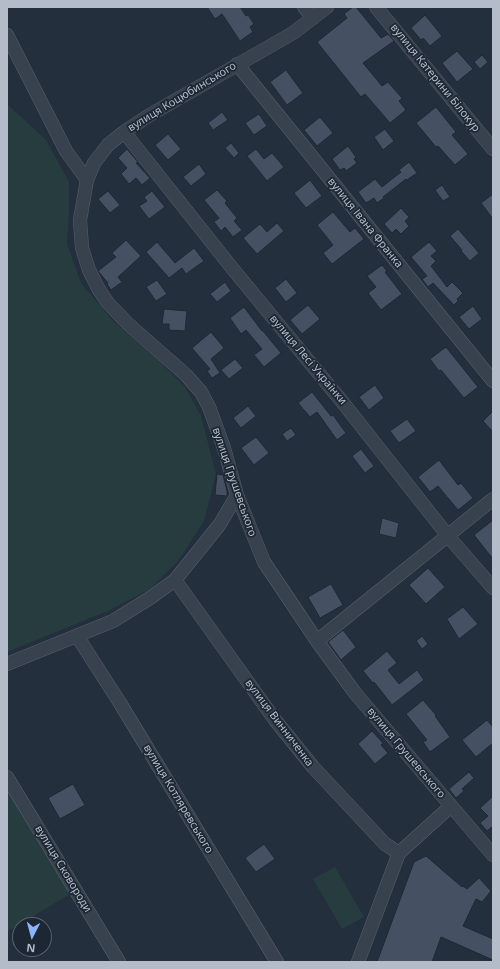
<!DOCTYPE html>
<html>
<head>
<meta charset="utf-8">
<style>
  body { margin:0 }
  #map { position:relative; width:500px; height:969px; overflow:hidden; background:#242f3e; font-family:"Noto Sans",sans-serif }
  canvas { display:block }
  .frame { position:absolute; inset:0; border:8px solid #b4bcc9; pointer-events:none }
  .north { position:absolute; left:12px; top:917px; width:40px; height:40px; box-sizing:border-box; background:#1d2633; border:1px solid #59626f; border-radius:50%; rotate:186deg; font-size:11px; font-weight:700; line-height:16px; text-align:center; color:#b4bcc9 }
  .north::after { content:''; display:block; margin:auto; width:14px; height:18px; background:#8ab4f8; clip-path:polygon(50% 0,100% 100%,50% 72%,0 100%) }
</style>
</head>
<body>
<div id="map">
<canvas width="500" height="969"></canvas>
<div class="frame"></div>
<div class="north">N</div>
</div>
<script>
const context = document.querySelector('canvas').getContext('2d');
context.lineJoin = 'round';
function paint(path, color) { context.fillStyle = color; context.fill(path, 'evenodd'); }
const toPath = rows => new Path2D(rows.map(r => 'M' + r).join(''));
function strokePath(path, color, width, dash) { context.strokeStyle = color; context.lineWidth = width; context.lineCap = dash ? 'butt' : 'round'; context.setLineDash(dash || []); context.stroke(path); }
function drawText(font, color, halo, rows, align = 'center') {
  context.font = font + ' "Noto Sans",sans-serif'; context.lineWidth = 3.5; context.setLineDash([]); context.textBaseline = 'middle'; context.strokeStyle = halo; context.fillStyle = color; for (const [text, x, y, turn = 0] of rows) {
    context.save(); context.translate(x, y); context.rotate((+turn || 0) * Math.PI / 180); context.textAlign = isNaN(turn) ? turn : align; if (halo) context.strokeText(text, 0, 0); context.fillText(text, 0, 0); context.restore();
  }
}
paint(toPath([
  [7,104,46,140,69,182,69,212,67,244,81,283,115,323,156,358,185,387,201,416,216,474,204,521,178,561,150,589,108,611,7,652],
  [7,787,70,894,7,932],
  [335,867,364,917,342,929,313,879]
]), '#263c3f');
const building = toPath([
  [207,7,240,7,246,16,248,15,254,24,250,27,253,32,240,41,222,14,215,19,207,7],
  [353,7,356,7,381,38,388,34,394,41,363,63,382,86,388,82,402,98,399,101,406,110,390,123,365,94,361,97,317,42,347,18,344,14,353,7],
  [425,15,442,36,430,46,423,38,421,40,411,28,425,15],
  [457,51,473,69,457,82,442,63,457,51],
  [482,55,488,62,480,69,474,62,482,55],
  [286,70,303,93,287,105,270,82,286,70],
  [436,107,456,132,452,135,468,154,455,165,438,146,436,147,416,123,436,107],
  [222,112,228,120,213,130,208,123,222,112],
  [259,114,267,126,254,135,245,123,259,114],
  [320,117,333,133,317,146,304,130,320,117],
  [385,129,394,141,383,150,374,137,385,129],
  [168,134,181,149,168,160,155,145,168,134],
  [231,143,239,153,234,158,225,148,231,143],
  [348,146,356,157,354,159,357,163,346,171,344,168,340,170,332,159,348,146],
  [127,149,138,162,136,163,150,178,142,185,136,178,129,184,121,174,127,168,118,158,127,149],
  [256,149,264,159,272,153,284,167,267,181,247,156,256,149],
  [409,162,417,173,407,180,406,179,383,197,384,198,377,203,374,198,366,203,358,192,375,179,382,187,401,172,399,170,409,162],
  [199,164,206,174,191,186,183,177,199,164],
  [310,180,322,196,306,208,294,193,310,180],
  [442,185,450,197,443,201,435,190,442,185],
  [217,190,227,201,225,203,237,218,234,221,242,230,233,237,225,227,221,231,214,222,219,218,204,200,217,190],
  [108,191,120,205,110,213,98,199,108,191],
  [152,191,165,207,149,219,139,206,147,201,144,197,152,191],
  [493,194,493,219,481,203,493,194],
  [401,208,409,217,405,221,409,226,401,234,396,229,392,233,384,224,401,208],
  [333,212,350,232,355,228,364,239,332,264,323,253,333,245,317,225,333,212],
  [277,223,284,231,257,254,243,238,260,224,267,232,277,223],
  [458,229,479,253,470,261,461,251,462,250,450,236,458,229],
  [126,240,141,256,118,277,122,282,111,290,107,284,108,283,98,271,116,257,112,253,126,240],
  [157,242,175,263,194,248,204,261,186,274,182,268,169,278,146,252,157,242],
  [429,242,437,251,431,256,436,261,431,266,447,287,452,282,463,293,457,299,458,301,454,305,433,283,428,287,422,279,427,276,411,257,429,242],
  [382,265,387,271,385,272,402,294,381,310,368,293,376,287,367,276,382,265],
  [286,279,297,293,286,302,275,288,286,279],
  [157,280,167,294,156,301,146,287,157,280],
  [225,282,231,291,217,302,210,294,225,282],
  [308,305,320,319,302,334,290,320,308,305],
  [473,306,482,319,469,329,459,317,473,306],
  [244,307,262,331,263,331,281,353,264,367,254,355,262,349,246,330,241,334,230,318,244,307],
  [164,309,187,311,185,331,169,330,169,324,162,324,164,309],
  [211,332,224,348,211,359,220,373,212,378,207,371,210,369,192,348,211,332],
  [446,347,478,387,464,398,441,370,439,371,430,359,446,347],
  [235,359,243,368,229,379,221,370,235,359],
  [375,385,384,398,369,410,359,397,375,385],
  [312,392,331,416,333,415,346,433,337,440,317,412,310,417,298,403,312,392],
  [248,406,256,416,241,428,233,418,248,406],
  [493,411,493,432,483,421,493,411],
  [407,419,416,431,399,443,390,431,407,419],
  [291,428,296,435,287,441,282,434,291,428],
  [256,437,269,453,254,465,241,448,256,437],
  [361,449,374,466,365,473,352,456,361,449],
  [439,460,458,485,461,483,473,498,458,510,438,486,430,492,418,477,439,460],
  [217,474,223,475,227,491,227,496,215,495,217,474],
  [382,518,399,523,396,538,379,534,382,518],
  [493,520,493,559,474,535,493,520],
  [428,568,445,587,426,604,409,585,428,568],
  [331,584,343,605,320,618,308,597,331,584],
  [463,607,478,624,459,639,447,619,463,607],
  [343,630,356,647,341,660,328,642,343,630],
  [422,636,428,644,422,649,416,641,422,636],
  [387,651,397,663,388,670,399,684,417,670,424,680,392,705,374,682,373,683,363,671,387,651],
  [423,700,436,715,435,716,450,737,430,752,423,742,427,740,406,714,423,700],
  [487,720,493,727,493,743,476,757,462,740,487,720],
  [372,731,383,743,381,745,388,753,375,764,358,744,372,731],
  [469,772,474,778,462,789,464,791,456,798,449,789,469,772],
  [73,784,85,805,60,819,48,798,73,784],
  [493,796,493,826,487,831,480,823,488,816,480,808,493,796],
  [264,844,275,859,256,872,245,858,264,844],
  [426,856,462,887,463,886,467,889,479,878,491,891,482,902,476,899,463,926,493,939,493,960,441,937,432,962,377,962,414,862,426,856]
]);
paint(building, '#455162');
strokePath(building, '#1f2835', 1);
const minor = toPath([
  [304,7,313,18],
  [327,7,293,33,148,116,124,132,108,145,94,163,87,180,80,220,82,248,89,270,99,290,108,303,128,324,186,375,201,392,209,407,224,448,237,495,264,562,317,641,355,693,493,855],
  [376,7,493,149],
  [7,35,66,151,87,180],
  [237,64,493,381],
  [124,132,232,268,344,404,448,536,493,588],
  [175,580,275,720,313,767,385,844,399,853],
  [77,636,120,703,277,962],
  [317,641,493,499],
  [7,664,113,621,150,598,175,580,220,524,237,495],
  [7,777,119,962],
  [358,962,399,853,451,806]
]);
strokePath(minor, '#565f6c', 14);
strokePath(minor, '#38414e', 13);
drawText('11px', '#b4bcc9', '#1d2633', [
  ["вулиця Катерини Білокур",435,78,51],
  ["вулиця Коцюбинського",182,97,-31],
  ["вулиця Івана Франка",365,223,51],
  ["вулиця Лесі Українки",308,360,50],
  ["вулиця Грушевського",234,482,71],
  ["вулиця Винниченка",279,723,53],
  ["вулиця Грушевського",406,753,50],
  ["вулиця Котляревського",178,799,59],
  ["вулиця Сковороди",63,869,59]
]);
</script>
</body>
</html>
